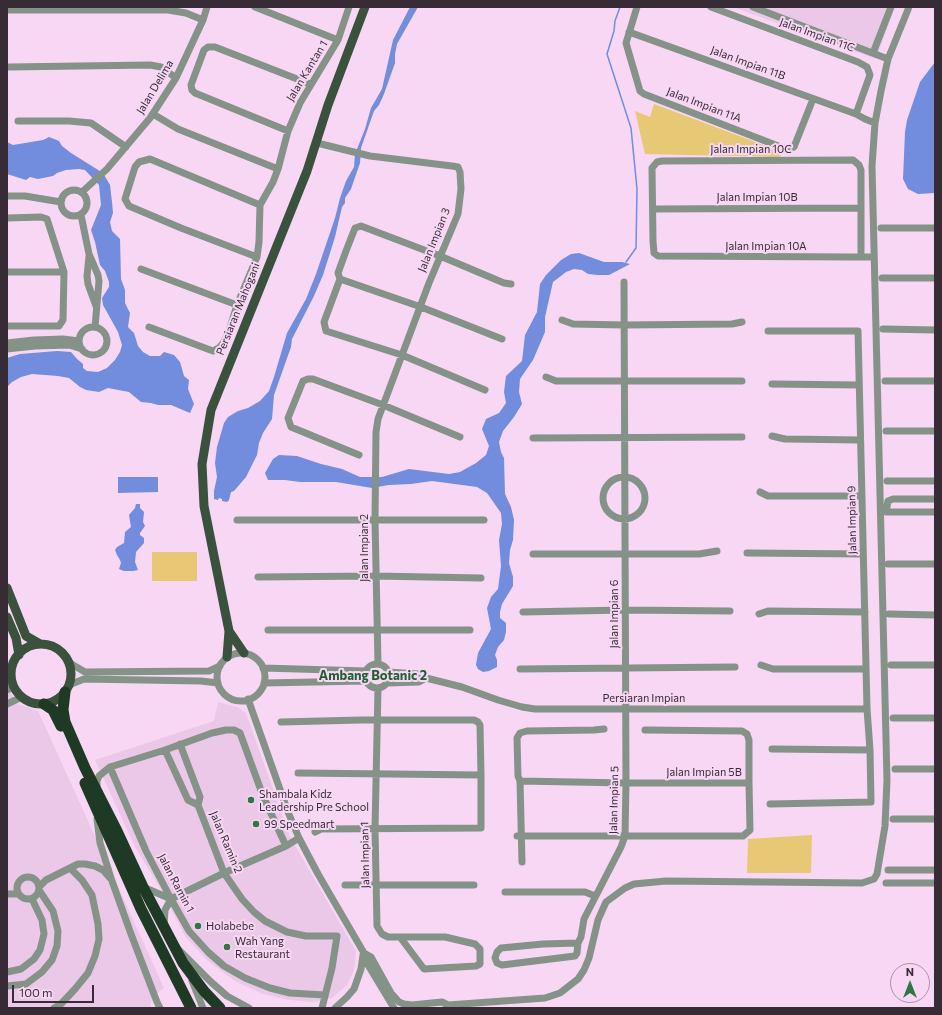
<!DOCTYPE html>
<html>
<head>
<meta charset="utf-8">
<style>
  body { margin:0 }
  #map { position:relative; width:942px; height:1015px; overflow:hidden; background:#f7d7f3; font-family:Commissioner,sans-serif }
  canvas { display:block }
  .frame { position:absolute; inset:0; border:8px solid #372b35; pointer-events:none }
  .north { position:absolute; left:890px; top:963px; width:40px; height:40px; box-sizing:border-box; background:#f7d7f3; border:1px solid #aa92a7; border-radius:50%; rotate:0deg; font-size:11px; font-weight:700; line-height:16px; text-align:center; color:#372b35 }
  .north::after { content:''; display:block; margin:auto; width:14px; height:18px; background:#2f7642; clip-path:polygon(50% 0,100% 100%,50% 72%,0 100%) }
  .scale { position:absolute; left:12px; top:985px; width:82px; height:18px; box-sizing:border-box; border:2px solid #372b35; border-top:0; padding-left:5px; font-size:12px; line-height:14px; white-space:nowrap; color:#372b35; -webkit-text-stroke:3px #f7d7f3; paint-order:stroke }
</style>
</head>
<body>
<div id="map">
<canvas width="942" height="1015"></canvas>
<div class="frame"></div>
<div class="north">N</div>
<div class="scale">100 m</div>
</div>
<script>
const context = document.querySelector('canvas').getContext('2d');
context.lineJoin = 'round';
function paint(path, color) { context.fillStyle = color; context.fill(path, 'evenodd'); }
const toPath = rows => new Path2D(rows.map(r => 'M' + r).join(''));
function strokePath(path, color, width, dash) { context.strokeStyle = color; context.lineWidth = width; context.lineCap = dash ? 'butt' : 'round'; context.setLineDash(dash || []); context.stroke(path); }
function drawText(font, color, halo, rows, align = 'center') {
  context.font = font + ' Commissioner,sans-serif'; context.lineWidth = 4; context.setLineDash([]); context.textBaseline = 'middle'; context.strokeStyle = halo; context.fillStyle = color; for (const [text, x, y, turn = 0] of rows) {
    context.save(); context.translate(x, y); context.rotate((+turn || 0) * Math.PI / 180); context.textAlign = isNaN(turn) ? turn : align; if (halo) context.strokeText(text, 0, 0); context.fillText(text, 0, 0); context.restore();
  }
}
paint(toPath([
  [733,7,895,7,876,59],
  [7,686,17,704,38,711,164,988,152,997,150,1008,7,1008],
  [218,702,237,707,246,713,290,837,356,951,354,970,347,985,332,998,314,1002,289,1000,263,994,235,981,208,961,185,936,160,888,135,847,95,760,214,721]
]), '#ebc7e8');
paint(toPath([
  [654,104,782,152,780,157,645,154,635,111,650,117],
  [152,552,197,552,197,581,152,581],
  [812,835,811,873,747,873,748,839]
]), '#e7c875');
paint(toPath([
  [410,7,418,7,397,44,395,54,395,63,384,94,379,105,374,111,361,148,360,163,351,189,345,198,345,203,342,207,335,237,323,275,314,296,292,339,291,347,274,395,272,419,263,433,259,443,257,455,246,477,234,491,231,492,229,500,227,502,222,501,222,499,219,498,218,500,214,499,214,491,217,477,215,463,217,447,224,423,228,417,238,411,248,408,260,401,269,391,274,377,287,333,306,299,316,274,335,218,340,198,346,181,354,167,355,154,365,129,371,108,382,89,393,40],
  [935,62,935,193,918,194,908,189,903,179,905,132,907,120,920,82],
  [49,137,59,141,62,146,71,153,103,173,110,185,112,202,113,213,110,222,112,231,120,239,121,279,125,290,125,303,130,313,128,327,134,333,138,346,143,352,150,356,160,356,164,352,174,355,180,362,184,376,189,380,188,389,194,404,190,413,171,405,158,405,151,403,141,402,129,392,108,388,99,392,86,390,80,387,69,378,58,376,32,374,21,377,12,382,7,387,7,358,20,354,57,351,71,352,77,359,83,364,83,368,87,371,98,372,107,368,115,360,120,352,122,345,118,332,103,305,102,298,109,287,109,282,105,271,100,265,95,242,91,230,101,205,99,185,85,170,79,169,66,170,57,173,53,176,38,179,30,177,26,180,7,174,7,142,13,145,43,140],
  [579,253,604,262,622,262,630,264,609,275,598,275,588,274,582,270,574,269,566,272,553,282,545,317,545,332,533,360,520,379,519,392,522,404,514,417,503,431,499,442,501,452,504,458,505,494,511,507,514,520,513,540,510,550,509,563,513,577,513,586,502,604,500,612,500,618,506,623,506,632,504,640,498,647,495,655,497,660,497,667,489,671,483,672,478,669,476,665,478,653,491,629,487,608,491,597,498,589,501,566,499,540,502,524,501,513,487,493,477,487,432,481,411,484,389,485,372,488,336,482,300,482,285,480,268,480,265,473,273,459,279,455,297,456,321,464,342,469,360,477,382,477,409,469,449,474,460,472,476,463,486,455,489,446,482,429,486,419,499,413,506,403,504,392,506,376,522,361,525,335,537,312,540,284,546,275,561,260,571,254],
  [118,477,158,477,158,492,118,493],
  [136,504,140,504,140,508,144,512,143,522,145,526,140,533,140,535,144,538,144,543,136,552,135,562,138,570,133,571,124,571,119,569,121,563,120,560,117,555,115,550,117,547,124,543,125,532,131,527,129,515,135,508]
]), '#728cde');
strokePath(toPath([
  [620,7,615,21,614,31,607,54,631,128,637,189,636,248,626,262]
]), '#728cde', 1.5);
strokePath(toPath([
  [255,7,338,40],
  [637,7,626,43,640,91,644,94,786,149,794,147,813,99],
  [711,7,858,62,867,67,870,75,856,114],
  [753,7,888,59],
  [7,10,168,10,186,13,203,20],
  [629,32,856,114,865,119,875,123],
  [873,53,891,7],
  [9,67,150,65,161,67,176,78],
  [153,114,178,129,278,169],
  [18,121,69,121,91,123,126,147],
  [288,131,195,93,192,90,191,85,204,50,208,47,215,47,310,84],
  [317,143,370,156,452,166,458,167,460,172,461,189,458,214,429,283,378,419,376,432,375,520,378,664],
  '61 203a13 13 0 1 1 26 0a13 13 0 1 1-26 0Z',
  [82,192,107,169,150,118,176,78,203,20,207,7],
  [7,196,25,196,61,202],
  [653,209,861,208],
  [81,215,89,254,98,275,99,281,95,327],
  [7,218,41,217,47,219,64,272,63,320,59,326,7,326],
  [881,228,935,228],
  [89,256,87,276,88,284,96,306],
  [257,257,181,228,129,206,125,199,135,167,139,162,150,159,260,205],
  [861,257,861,170,859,165,853,160,662,161,657,162,652,168,653,241,654,253,658,256,854,257,874,257],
  [141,269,237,305],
  [7,272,64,272],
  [882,278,935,278],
  [340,279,421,307,502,339],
  [562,320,573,324,624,325,732,324,742,322],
  [149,327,213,351,219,348,224,342,229,331,237,305,257,257,259,242,260,205,273,182,278,169,288,131,300,103,338,40,349,7],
  '79 341a14 14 0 1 1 28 0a14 14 0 1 1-28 0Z',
  [883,329,935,330],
  [768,331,858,331,867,709,870,750,871,802,770,804],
  [7,343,34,340,63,339,79,341],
  [7,349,35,346,69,345,82,349],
  [546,377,556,381,742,381],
  [885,381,935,381],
  [772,384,859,385],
  [485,390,402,355,326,331,324,322,340,279,338,273,346,251,355,228,361,226,440,256,504,283,511,284],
  [886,431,935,431],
  [772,436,785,439,860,440],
  [533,438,742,437],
  [359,455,291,427,288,418,303,381,308,379,313,379,383,405,460,437],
  '603 498a21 21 0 1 1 42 0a21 21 0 1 1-42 0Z',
  [887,481,935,481],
  [760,492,768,496,862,496],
  [935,499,893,499,888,501,886,512,935,512],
  [237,520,484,520],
  [747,553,863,554],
  [533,554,699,554,717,551],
  [888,564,935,564],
  [258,577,375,576,481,578],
  [523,612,625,610,730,611],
  [759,614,768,611,865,612],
  [889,614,935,615],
  [268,630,470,630],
  '217 677a24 24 0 1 1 48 0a24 24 0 1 1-48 0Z',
  [68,662,85,672,209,671,220,666],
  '365 676a12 12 0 1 1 24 0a12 12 0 1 1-24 0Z',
  [761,665,773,669,866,669],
  [891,665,935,665],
  [263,668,366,671],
  [520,669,735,667],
  [388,672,418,674,426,678,462,687,498,700,522,707,535,709,867,709],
  [264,683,365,681],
  [387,683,419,682,426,678],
  [69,685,84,679,201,681,218,683],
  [378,688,375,829,377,926,382,934,388,937,445,937,475,944,480,949,480,964,476,966,424,969,400,937],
  [7,690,14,687],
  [248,699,288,812,299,838,318,874,364,953,365,960,394,1008],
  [7,704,22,697],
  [893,718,935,718],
  [281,722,361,720,474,720,478,722,480,725,481,775,298,773],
  [604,729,594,730,527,731,520,733,517,738,518,776,520,781,626,783,749,783,749,740,747,734,742,731,645,730],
  [180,744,200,797,198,805,224,873,242,899,254,912,265,921,287,932,306,936,337,936,332,968,322,1008],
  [772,749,870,750],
  [165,750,188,800,198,805],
  [110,767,146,851,171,899,189,931,208,952,224,966,245,978,270,988,290,993,325,995],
  [895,769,935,769],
  [520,781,522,862],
  [97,789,97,781,99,776,110,767,165,750,212,733,226,730,234,730,240,733,263,796,286,846],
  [97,819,100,843,112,881,131,934,157,1002,160,1008],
  [893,819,935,819],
  [315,832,321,829,481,828,481,775],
  [517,836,743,836,750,830,749,783],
  [888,870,935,870],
  '17 888a11 11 0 1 1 22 0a11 11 0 1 1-22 0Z',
  [886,883,935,883],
  [345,885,474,885],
  [39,887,46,880,78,864,85,864,95,866,103,870,110,878],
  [143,887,171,899],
  [505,892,585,892,595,896],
  [7,894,19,894],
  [164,926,165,910,171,899,224,873,286,846,299,838],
  [578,943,543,944,501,948,497,952,495,958,497,963,502,965,575,956,577,953,578,943,581,937,584,919,621,847,625,836,626,783,624,282],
  [179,950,211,982,227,996,249,1008],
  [364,953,371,957,391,993,399,1002,404,1004,412,1005,442,1002,448,1005,545,998,560,993,578,979,584,970,589,958,598,920,606,902,625,888,634,884,666,881,862,883,874,879,877,874,885,826,887,780,872,166,875,123,881,91,888,59,909,7],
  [7,972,21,969,34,959,40,950,44,934,42,920,32,899],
  [192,981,203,1008],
  [7,986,26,984,42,972,52,960,57,946,58,931,53,911,39,890],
  [54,1008,61,1004,75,989,88,973,95,956,99,939,98,924,92,895,82,880,70,868],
  [335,1008,347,997,354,989,361,969,363,955]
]), '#859287', 7);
strokePath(toPath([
  [7,588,26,636,40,644],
  [7,617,16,638,19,655],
  [229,631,244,653],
  '11 674a30 30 0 1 1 60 0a30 30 0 1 1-60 0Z',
  [227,657,229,631,204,506,202,464,211,410,307,171,328,105,365,7]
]), '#39513d', 9);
strokePath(toPath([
  [65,692,63,710,65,722,85,768,117,831,143,887,183,963,204,991,220,1008],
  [44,704,53,710,61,726],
  [85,783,141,909,191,1008]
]), '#1e3a24', 11);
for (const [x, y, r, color] of [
  [251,800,4,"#2f7642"],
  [256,824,4,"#2f7642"],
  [198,926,4,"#2f7642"],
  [227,947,4,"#2f7642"]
]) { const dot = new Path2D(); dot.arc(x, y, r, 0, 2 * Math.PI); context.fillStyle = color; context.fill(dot); strokePath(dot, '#f7d7f3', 1.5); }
drawText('11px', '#372b35', '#f7d7f3', [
  ["Jalan Impian 11C",817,35,20],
  ["Jalan Impian 11B",748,63,20],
  ["Jalan Kantan 1",307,71,-59],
  ["Jalan Delima",155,87,-59],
  ["Jalan Impian 11A",704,105,21],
  ["Jalan Impian 10C",751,149],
  ["Jalan Impian 10B",757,197],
  ["Jalan Impian 3",434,240,-68],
  ["Jalan Impian 10A",766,246],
  ["Persiaran Mahogani",238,309,-68],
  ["Jalan Impian 9",852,520,-91],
  ["Jalan Impian 2",364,548,-90],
  ["Jalan Impian 6",614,614,-90],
  ["Persiaran Impian",644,698],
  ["Jalan Impian 5B",704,772],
  ["Jalan Impian 5",614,800,-89],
  ["Jalan Ramin 2",226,842,67],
  ["Jalan Impian 1",365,855,-91],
  ["Jalan Ramin 1",176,883,62]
]);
drawText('11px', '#372b35', '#f7d7f3', [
  ["Shambala Kidz",259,794],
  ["Leadership Pre School",259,807],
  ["99 Speedmart",264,824],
  ["Holabebe",206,926],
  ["Wah Yang",235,941],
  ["Restaurant",235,954]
], 'left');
drawText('bold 13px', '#1f6031', '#f7d7f3', [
  ["Ambang Botanic 2",373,676]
]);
</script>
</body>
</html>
